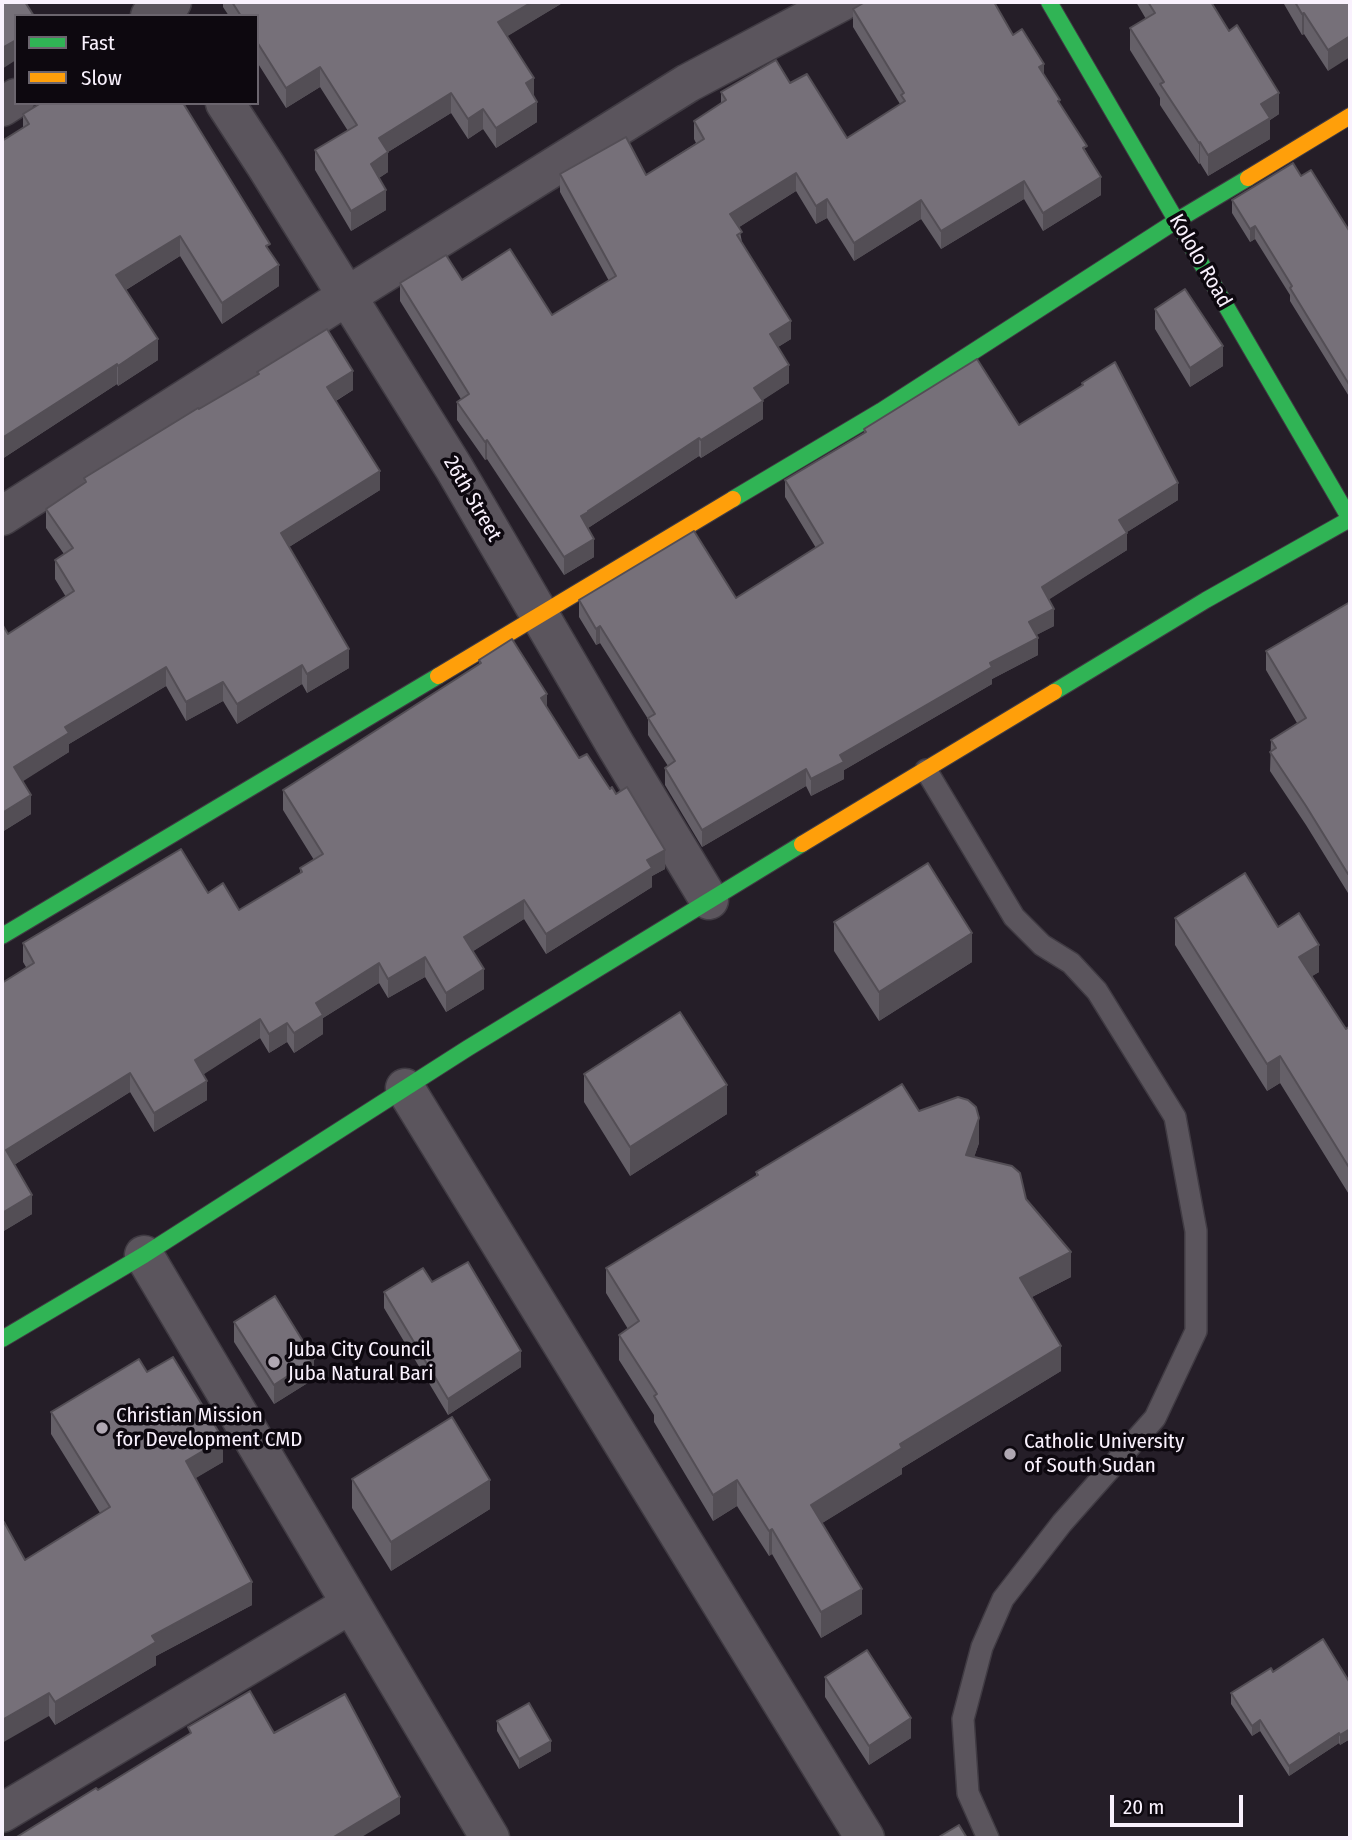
<!DOCTYPE html>
<html>
<head>
<meta charset="utf-8">
<style>
  body { margin:0 }
  #map { position:relative; width:1352px; height:1840px; overflow:hidden; background:#251e28; font-family:"Fira Sans Condensed",sans-serif }
  canvas { display:block }
  .frame { position:absolute; inset:0; border:4px solid #f9f1fd; pointer-events:none }
  .legend { position:absolute; left:14px; top:14px; width:245px; height:91px; box-sizing:border-box; background:#0d080f; border:2px solid #6b656e; margin:0; padding:9px 12px; list-style:none; font-size:21px; color:#f9f1fd }
  .legend li { display:flex; align-items:center; gap:14px; height:35px }
  .legend b { width:35px; border:2px solid #6b656e }
  .scale { position:absolute; left:1110px; top:1795px; width:133px; height:32px; box-sizing:border-box; border:4px solid #f9f1fd; border-top:0; padding-left:9px; font-size:21px; line-height:24px; white-space:nowrap; color:#f9f1fd; -webkit-text-stroke:5px #0d080f; paint-order:stroke }
</style>
</head>
<body>
<div id="map">
<canvas width="1352" height="1840"></canvas>
<div class="frame"></div>
<ul class="legend">
<li><b style="height:9px;background:#30b455"></b>Fast</li>
<li><b style="height:9px;background:#ff9f0a"></b>Slow</li>
</ul>
<div class="scale">20 m</div>
</div>
<script>
const context = document.querySelector('canvas').getContext('2d');
context.lineJoin = 'round';
const toPath = rows => new Path2D(rows.map(r => 'M' + r).join(''));
function strokePath(path, color, width, dash) { context.strokeStyle = color; context.lineWidth = width; context.lineCap = dash ? 'butt' : 'round'; context.setLineDash(dash || []); context.stroke(path); }
function paint(path, color) { context.fillStyle = color; context.fill(path, 'evenodd'); }
function drawText(font, color, halo, rows, align = 'center') {
  context.font = font + ' "Fira Sans Condensed",sans-serif'; context.lineWidth = 7; context.setLineDash([]); context.textBaseline = 'middle'; context.strokeStyle = halo; context.fillStyle = color; for (const [text, x, y, turn = 0] of rows) {
    context.save(); context.translate(x, y); context.rotate((+turn || 0) * Math.PI / 180); context.textAlign = isNaN(turn) ? turn : align; if (halo) context.strokeText(text, 0, 0); context.fillText(text, 0, 0); context.restore();
  }
}
const lane = toPath([
  [926,770,1014,917,1042,945,1071,963,1097,991,1175,1117,1196,1231,1196,1331,1155,1418,1062,1523,1003,1599,982,1647,963,1719,968,1793,988,1838]
]);
const street = toPath([
  [150,16,172,2],
  [225,103,266,166,454,468,616,746,709,900],
  [2,107,16,98],
  [2,516,347,296,688,83,841,2],
  [405,1088,865,1838],
  [144,1255,490,1838],
  [2,1813,351,1604]
]);
const fast = toPath([
  [1049,2,1350,519],
  [733,499,881,411,1176,221,1248,178],
  [1054,692,1206,600,1350,519],
  [2,936,438,676],
  [2,1339,144,1255,468,1048,802,844]
]);
const slow = toPath([
  [1248,178,1350,116],
  [438,676,733,499],
  [802,844,1054,692]
]);
strokePath(lane, '#403b43', 24);
strokePath(street, '#403b43', 41);
strokePath(fast, '#403b43', 18);
strokePath(slow, '#403b43', 18);
strokePath(lane, '#5b555d', 21);
strokePath(street, '#5b555d', 38);
strokePath(fast, '#30b455', 16);
strokePath(slow, '#ff9f0a', 16);
paint(toPath([
  [223,2,564,2,507,36,534,96,537,122,496,148,483,129,468,139,451,113,388,152,388,172,379,178,386,210,351,231,315,170,315,150,348,131,320,87,286,108,257,62,257,16,229,16,223,7],
  [1136,2,1211,2,1279,114,1270,120,1270,139,1208,176,1200,163,1199,164,1160,105,1160,98,1130,50,1130,28,1146,19],
  [1284,2,1350,2,1328,71,1304,34,1302,35,1284,4],
  [853,9,1013,35,1044,75,1060,104,1087,153,1101,195,1043,231,1024,199,941,249,921,219,854,261,827,218,816,224,796,191,739,227,742,242,791,339,778,347,789,383,762,400,763,419,701,458,699,456,588,528,594,557,564,575,487,459,485,460,457,420,457,402,461,399,400,301,400,283,462,280,552,315,609,281,560,192,560,174,646,175,696,143,694,139,694,121,721,103,721,92,790,83,847,138,900,104,853,27],
  [23,114,270,252,279,286,222,324,180,256,126,290,158,360,118,386,117,384,2,459,2,141,23,128],
  [1301,176,1350,232,1350,398,1290,301,1290,295,1255,239,1250,242,1232,213,1232,200],
  [1155,309,1223,366,1190,387,1155,329],
  [257,372,353,390,336,401,380,490,289,547,349,668,307,693,302,684,237,724,223,701,186,721,166,686,69,744,69,752,22,781,31,814,2,832,8,634,66,597,55,579,55,560,64,554,46,528,46,509,84,483,84,478,257,375],
  [1082,383,1178,500,1127,532,1127,550,1049,599,1054,626,1036,635,1038,655,992,679,992,684,844,770,844,779,811,796,806,786,702,847,665,785,665,768,668,766,648,735,648,719,600,643,596,645,579,617,579,600,736,598,816,548,785,497,785,480,864,433,864,429,1019,425,1082,386],
  [1350,602,1348,893,1306,825,1270,771,1271,740,1297,723,1266,670,1266,651],
  [479,660,547,708,579,758,610,789,665,869,652,876,652,887,546,954,524,919,473,951,484,989,446,1012,425,977,388,998,379,983,323,1018,323,1034,294,1053,287,1042,269,1053,260,1038,203,1074,207,1100,154,1132,130,1092,14,1165,32,1214,2,1232,26,967,23,962,23,943,208,893,239,910,300,873,300,868,314,860,283,810,283,790,479,665],
  [1175,918,1278,927,1319,972,1312,976,1346,1029,1350,1026,1350,1196,1280,1083,1267,1091,1175,945],
  [834,922,972,962,879,1021,834,951],
  [584,1074,727,1114,630,1176,584,1102],
  [919,1111,979,1143,974,1157,1026,1199,1071,1277,1032,1297,1061,1371,902,1468,902,1474,822,1523,862,1614,821,1638,772,1554,769,1556,737,1506,713,1521,654,1422,654,1415,619,1360,619,1335,628,1329,606,1293,606,1268,756,1176,756,1172],
  [432,1282,521,1367,448,1415,384,1308,384,1292],
  [234,1322,314,1379,274,1404,234,1342],
  [147,1372,223,1462,195,1478,252,1605,156,1656,156,1665,55,1725,49,1716,25,1560,100,1513,51,1434,51,1412],
  [352,1479,490,1509,391,1571,352,1508],
  [1273,1672,1350,1683,1350,1739,1340,1745,1339,1743,1289,1776,1260,1731,1252,1736,1231,1704,1231,1693],
  [825,1677,911,1738,869,1765,825,1697],
  [497,1721,551,1751,519,1769,497,1731]
]), '#656068');
paint(toPath([
  [532,2,564,2,498,42,498,22],
  [1304,13,1304,34,1302,35,1302,14],
  [1350,36,1350,57,1328,71,1328,50],
  [16,40,16,60,2,69,2,48],
  [1044,64,1044,82,1039,67],
  [320,67,320,87,286,108,286,88],
  [534,78,534,98,526,83],
  [451,93,451,113,388,152,388,172,371,183,371,164,379,138],
  [1279,93,1279,114,1270,120,1270,139,1208,176,1208,155,1261,104],
  [537,102,537,122,496,148,496,128],
  [483,109,483,129,468,139,468,119],
  [1200,142,1200,163,1199,164,1199,143],
  [796,173,796,191,730,233,730,214],
  [1101,177,1101,195,1043,231,1043,213],
  [1024,181,1024,199,941,249,941,231],
  [386,190,386,210,351,231,351,211],
  [827,199,827,218,816,224,816,206],
  [921,200,921,219,854,261,854,243],
  [1255,226,1255,239,1250,242,1250,229],
  [180,236,180,256,116,296,116,275],
  [279,265,279,286,222,324,222,303],
  [791,321,791,339,770,352,770,334],
  [158,339,158,360,118,386,118,366],
  [1223,346,1223,366,1190,387,1190,368],
  [117,364,117,384,2,459,2,438],
  [789,365,789,383,754,406,754,388],
  [353,371,353,390,327,406,327,387],
  [763,401,763,419,701,458,701,440],
  [699,438,699,456,588,528,581,516,588,511],
  [487,440,487,459,485,460,485,442],
  [380,471,380,490,281,552,281,533],
  [1178,483,1178,500,1119,537,1119,520],
  [1127,533,1127,550,1042,604,1042,587],
  [594,539,594,557,564,575,564,557],
  [1054,609,1054,626,1029,639,1029,622],
  [600,626,600,643,596,645,596,629],
  [1038,638,1038,655,992,679,992,684,844,770,844,779,811,796,811,779,840,755,990,663],
  [349,649,349,668,307,693,307,674],
  [302,665,302,684,237,724,237,704],
  [166,667,166,686,69,744,69,752,14,787,14,767,65,727],
  [223,682,223,701,186,721,186,702],
  [547,694,547,713,541,698],
  [806,769,806,786,702,847,702,830],
  [31,795,31,814,2,832,2,813],
  [665,850,665,869,652,876,652,887,546,954,546,934,647,860],
  [1350,873,1350,892,1348,893,1348,874],
  [524,900,524,919,464,957,464,937],
  [972,933,972,962,879,1021,879,992],
  [1319,945,1319,972,1299,984,1299,957],
  [425,957,425,977,388,998,388,979],
  [379,963,379,983,323,1018,323,1034,294,1053,294,1033,316,1003],
  [484,969,484,989,446,1012,446,993],
  [260,1019,260,1038,195,1080,195,1060],
  [287,1023,287,1042,269,1053,269,1034],
  [1280,1056,1280,1083,1267,1091,1267,1064],
  [130,1073,130,1092,6,1170,6,1150],
  [207,1081,207,1100,154,1132,154,1113],
  [727,1085,727,1114,630,1176,630,1147],
  [979,1118,979,1143,966,1181,966,1155],
  [32,1195,32,1214,2,1232,2,1213],
  [1071,1252,1071,1277,1020,1303,1020,1278],
  [1061,1346,1061,1371,902,1468,902,1474,811,1530,811,1505,900,1444],
  [521,1351,521,1367,448,1415,448,1399],
  [314,1359,314,1379,274,1404,274,1385],
  [223,1439,223,1462,186,1484,186,1461],
  [490,1480,490,1509,391,1571,391,1542],
  [737,1480,737,1506,713,1521,713,1495],
  [772,1529,772,1554,769,1556,769,1531],
  [252,1582,252,1605,156,1656,156,1665,55,1725,55,1702,152,1636],
  [862,1589,862,1614,821,1638,821,1612],
  [49,1693,49,1716,2,1743,2,1720],
  [911,1718,911,1738,869,1765,869,1746],
  [1260,1720,1260,1731,1252,1736,1252,1726],
  [1350,1729,1350,1739,1340,1745,1340,1735],
  [1339,1733,1339,1743,1289,1776,1289,1766],
  [551,1741,551,1751,519,1769,519,1759],
  [400,1797,400,1814,360,1838,332,1838]
]), '#534e55');
const building = toPath([
  [2,2,25,2,34,16,16,16,16,40,2,48,2,2],
  [232,2,532,2,498,22,534,78,526,83,537,102,496,128,483,109,468,119,451,93,379,138,388,152,371,164,386,190,351,211,315,150,357,125,320,67,286,88,257,42,257,16,241,16,232,2],
  [865,2,994,2,1013,35,1022,29,1044,64,1039,67,1060,100,1058,101,1087,146,1083,148,1101,177,1043,213,1024,181,941,231,921,200,854,243,827,199,816,206,796,173,730,214,742,232,737,235,791,321,770,334,789,365,754,388,763,401,701,440,699,438,588,511,588,512,581,516,594,539,564,557,487,440,485,442,457,402,469,394,400,283,446,255,462,280,510,249,552,315,616,276,560,174,626,137,646,175,704,139,694,121,726,100,721,92,776,60,790,83,807,74,847,138,905,101,901,95,904,93,853,9,865,2],
  [1148,2,1211,2,1229,31,1237,25,1279,93,1261,104,1270,118,1208,155,1200,142,1199,143,1160,84,1164,82,1130,28,1155,13,1148,2],
  [1295,2,1350,2,1350,36,1328,50,1304,13,1302,14,1295,2],
  [41,103,183,103,270,244,266,246,279,265,222,303,180,236,116,275,158,339,118,366,117,364,2,438,2,141,29,124,23,114,41,103],
  [1293,163,1301,176,1311,170,1350,232,1350,386,1290,288,1292,286,1255,226,1250,229,1232,200,1293,163],
  [1185,289,1223,346,1190,368,1155,309,1185,289],
  [327,329,353,371,327,387,380,471,281,533,349,649,307,674,302,665,237,704,223,682,186,702,166,667,65,727,69,733,14,767,31,795,2,813,2,624,8,634,74,591,55,560,73,548,46,509,86,482,84,478,198,408,199,409,259,374,257,372,327,329],
  [977,359,1019,425,1083,385,1082,383,1115,362,1178,483,1119,520,1127,533,1042,587,1054,609,1029,622,1038,638,990,663,992,667,840,755,844,762,811,779,806,769,702,830,665,768,675,761,648,718,655,714,600,626,596,629,579,600,694,531,736,598,823,543,785,480,866,432,864,429,977,359],
  [1350,602,1350,873,1348,874,1306,806,1270,752,1276,748,1271,740,1306,718,1266,651,1350,602],
  [512,639,547,694,541,698,579,758,587,754,610,789,612,787,616,794,627,787,665,850,647,860,652,868,546,934,524,900,464,937,484,969,446,993,425,957,388,979,379,963,316,1003,323,1015,294,1033,287,1023,269,1034,260,1019,195,1060,207,1081,154,1113,130,1073,6,1150,32,1195,2,1213,2,983,34,963,23,943,181,849,208,893,223,883,239,910,302,872,300,868,323,854,283,790,481,663,479,660,512,639],
  [928,863,972,933,879,992,834,922,928,863],
  [1245,873,1278,927,1299,913,1319,945,1299,957,1346,1029,1350,1026,1350,1169,1280,1056,1267,1064,1175,918,1245,873],
  [680,1012,727,1085,630,1147,584,1074,680,1012],
  [902,1084,919,1111,958,1097,968,1100,976,1107,979,1118,966,1155,1012,1166,1020,1173,1026,1199,1071,1252,1020,1278,1061,1346,900,1444,902,1448,811,1505,862,1589,821,1612,772,1529,769,1531,737,1480,713,1495,654,1396,657,1394,619,1335,639,1321,606,1268,758,1175,756,1172,902,1084],
  [468,1262,521,1351,448,1399,384,1292,423,1268,432,1282,468,1262],
  [275,1296,314,1359,274,1385,234,1322,275,1296],
  [173,1357,223,1439,186,1461,252,1582,152,1636,156,1642,55,1702,49,1693,2,1720,2,1524,4,1522,25,1560,110,1507,51,1412,139,1359,147,1372,173,1357],
  [452,1417,490,1480,391,1542,352,1479,452,1417],
  [1323,1639,1350,1683,1350,1729,1340,1735,1339,1733,1289,1766,1260,1720,1252,1726,1231,1693,1271,1668,1273,1672,1323,1639],
  [867,1650,911,1718,869,1746,825,1677,867,1650],
  [250,1691,274,1733,345,1694,400,1797,332,1838,15,1838,96,1788,98,1790,191,1733,188,1727,250,1691],
  [529,1703,551,1741,519,1759,497,1721,529,1703],
  [959,1825,967,1838,937,1838,959,1825]
]);
paint(building, '#767079');
strokePath(building, '#534e55', 2);
for (const [x, y, r, color] of [
  [274,1362,7,"#afa7b2"],
  [102,1428,7,"#afa7b2"],
  [1010,1454,7,"#afa7b2"]
]) { const dot = new Path2D(); dot.arc(x, y, r, 0, 2 * Math.PI); context.fillStyle = color; context.fill(dot); strokePath(dot, '#0d080f', 2.5); }
drawText('21px', '#f9f1fd', '#0d080f', [
  ["Kololo Road",1200,261,60],
  ["26th Street",472,499,60]
]);
drawText('21px', '#f9f1fd', '#0d080f', [
  ["Juba City Council",288,1350],
  ["Juba Natural Bari",288,1374],
  ["Christian Mission",116,1416],
  ["for Development CMD",116,1440],
  ["Catholic University",1024,1442],
  ["of South Sudan",1024,1466]
], 'left');
</script>
</body>
</html>
